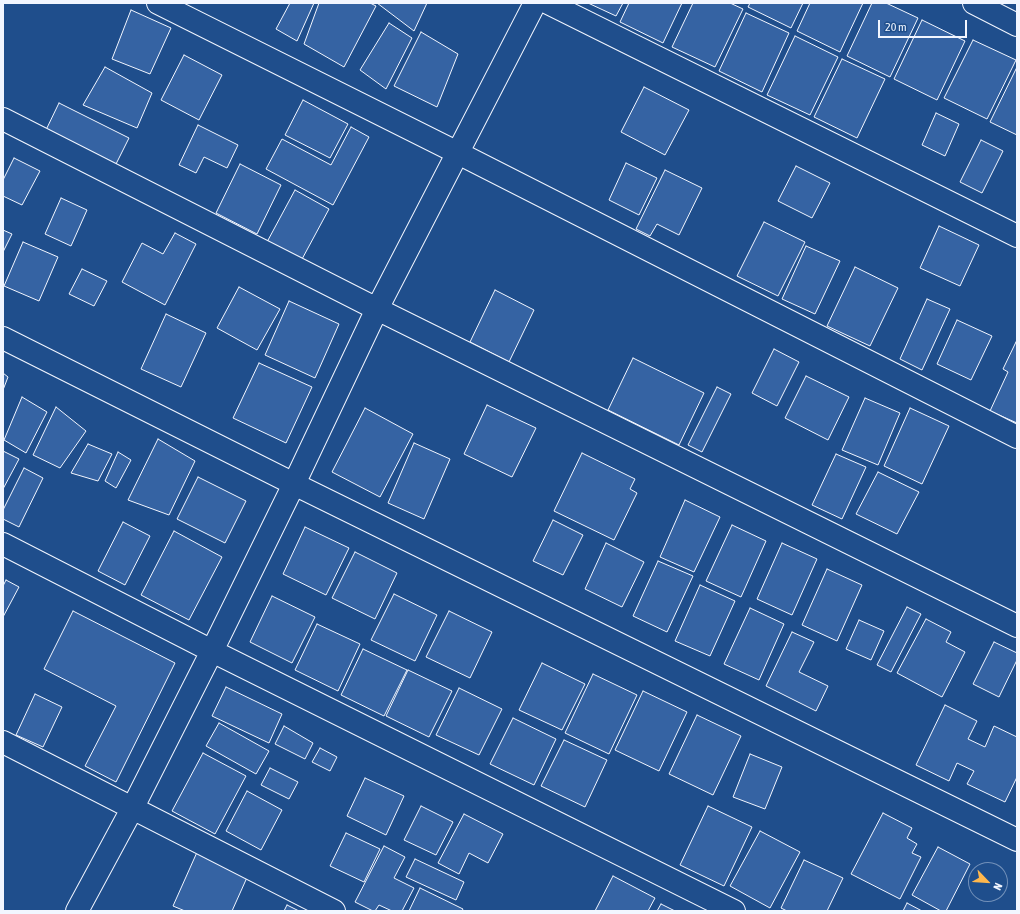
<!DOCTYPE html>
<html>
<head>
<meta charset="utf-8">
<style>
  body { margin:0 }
  #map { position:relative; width:1020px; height:914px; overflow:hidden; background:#1f4e8c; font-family:"Asap Condensed",sans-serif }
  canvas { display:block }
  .frame { position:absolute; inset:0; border:4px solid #f2f6ff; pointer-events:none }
  .north { position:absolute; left:968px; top:862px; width:40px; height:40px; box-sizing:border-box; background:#1f4e8c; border:1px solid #7391ba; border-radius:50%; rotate:115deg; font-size:11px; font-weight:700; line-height:16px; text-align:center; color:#f2f6ff }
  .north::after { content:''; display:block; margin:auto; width:14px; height:18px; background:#ffb74d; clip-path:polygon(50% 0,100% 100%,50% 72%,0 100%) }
  .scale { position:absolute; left:878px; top:20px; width:89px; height:18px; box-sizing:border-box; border:2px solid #f2f6ff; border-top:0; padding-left:5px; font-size:12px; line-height:14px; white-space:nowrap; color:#f2f6ff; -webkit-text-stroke:3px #1f4e8c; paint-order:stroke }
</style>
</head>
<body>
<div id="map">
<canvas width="1020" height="914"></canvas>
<div class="frame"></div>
<div class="north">N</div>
<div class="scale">20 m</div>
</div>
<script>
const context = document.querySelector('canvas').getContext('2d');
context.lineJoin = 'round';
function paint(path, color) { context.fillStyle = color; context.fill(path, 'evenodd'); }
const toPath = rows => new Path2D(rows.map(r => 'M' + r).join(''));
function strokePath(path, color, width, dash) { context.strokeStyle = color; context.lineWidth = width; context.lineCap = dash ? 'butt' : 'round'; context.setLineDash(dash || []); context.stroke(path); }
const building = toPath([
  [290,3,314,3,297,41,276,29,290,3],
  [319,3,370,3,376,6,344,67,304,44,319,3],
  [377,3,427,3,414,31,377,3],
  [588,3,623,3,616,16,588,3],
  [629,3,682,3,663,43,620,22,629,3],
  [693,3,730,3,743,9,715,67,672,47,693,3],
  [750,3,803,3,791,28,748,7,750,3],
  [810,3,863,3,840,52,797,31,810,3],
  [872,3,886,3,918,18,890,77,847,56,872,3],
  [131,10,171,28,150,74,112,59,131,10],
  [746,13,789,33,762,92,719,71,746,13],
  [922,20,965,41,937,100,894,79,922,20],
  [389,23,412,38,386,89,360,70,389,23],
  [421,32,458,54,437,107,394,86,421,32],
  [795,36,838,57,810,115,767,95,795,36],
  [973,40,1016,60,987,119,944,98,973,40],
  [184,55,222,75,199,120,161,100,184,55],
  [842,59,885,79,857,138,814,117,842,59],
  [105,67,152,93,137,128,83,105,105,67],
  [1017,67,1017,135,990,122,1017,67],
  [644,87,689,110,665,155,621,132,644,87],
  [303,100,348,124,330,158,285,135,303,100],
  [59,103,129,138,115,166,45,132,59,103],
  [936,113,959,124,945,156,922,145,936,113],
  [198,125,238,145,227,168,204,157,196,173,179,165,198,125],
  [351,127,369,137,333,205,266,169,282,139,331,165,351,127],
  [981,140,1003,151,982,193,960,182,981,140],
  [14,158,40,171,22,205,3,196,3,180,14,158],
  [626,163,657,178,639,215,609,200,626,163],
  [240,164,281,185,257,234,216,213,240,164],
  [796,166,830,183,812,218,778,201,796,166],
  [665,170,702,188,679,235,657,224,650,236,636,229,665,170],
  [295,190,329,209,301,261,267,242,295,190],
  [61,198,87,210,71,246,45,234,61,198],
  [764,222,805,242,778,296,737,276,764,222],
  [939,226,979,245,960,286,920,268,939,226],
  [3,230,12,234,3,252,3,230],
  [175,233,196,244,165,305,122,282,142,243,163,254,175,233],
  [23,242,58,257,39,301,4,286,23,242],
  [806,246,840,261,815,314,782,299,806,246],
  [855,267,898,288,870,346,827,326,855,267],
  [82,269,107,281,94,306,69,294,82,269],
  [239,287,280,309,257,350,217,328,239,287],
  [495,290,534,310,509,362,470,342,495,290],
  [927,299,950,309,922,370,900,359,927,299],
  [289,301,339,324,315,378,265,355,289,301],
  [166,314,206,333,181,387,141,369,166,314],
  [957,320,992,336,971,380,937,364,957,320],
  [1016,342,1017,342,1017,423,990,411,1008,372,1003,369,1016,342],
  [774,349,799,362,777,406,752,393,774,349],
  [633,358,704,393,679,445,608,410,633,358],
  [259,363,312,387,286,443,233,418,259,363],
  [3,373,8,377,3,390,3,373],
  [806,376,849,397,828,440,785,418,806,376],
  [717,387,731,394,702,452,688,445,717,387],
  [22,397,47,412,26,453,4,440,22,397],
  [865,398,900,413,878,465,842,450,865,398],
  [487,405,536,428,512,477,464,454,487,405],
  [56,407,86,431,60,468,33,455,56,407],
  [365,408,413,434,380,497,332,472,365,408],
  [910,408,949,426,922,484,884,466,910,408],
  [158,439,195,461,169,515,128,500,158,439],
  [414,443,450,459,424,519,388,503,414,443],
  [88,444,112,454,98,481,71,473,88,444],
  [3,451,19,459,3,489,3,451],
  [118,452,131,460,116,488,105,481,118,452],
  [582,453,635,479,630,489,637,493,614,540,554,511,582,453],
  [836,454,866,467,842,519,812,505,836,454],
  [24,468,43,478,19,527,3,519,3,510,24,468],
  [878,472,919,492,897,534,856,514,878,472],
  [198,477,246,501,225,543,177,519,198,477],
  [685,500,720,517,694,572,660,557,685,500],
  [553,520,583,535,563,575,533,561,553,520],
  [123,522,150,536,125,585,98,571,123,522],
  [732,525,766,541,741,597,706,581,732,525],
  [305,527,349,548,326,595,283,574,305,527],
  [174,531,222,557,189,620,141,595,174,531],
  [606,543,644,562,622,607,585,589,606,543],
  [782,543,817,559,792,615,757,599,782,543],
  [355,552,397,573,375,619,332,598,355,552],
  [658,561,693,576,667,632,633,616,658,561],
  [827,569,862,585,837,641,802,625,827,569],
  [6,580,19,587,3,617,3,586,6,580],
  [700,585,735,601,710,656,675,641,700,585],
  [394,594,437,615,415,661,371,640,394,594],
  [272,596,315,617,292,663,250,642,272,596],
  [907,607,921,614,891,672,877,665,907,607],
  [750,608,784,624,759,680,724,664,750,608],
  [73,611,175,663,116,782,85,766,116,706,44,669,73,611],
  [449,611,492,632,470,678,426,657,449,611],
  [926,619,951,632,946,642,965,652,942,697,897,673,926,619],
  [859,620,884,631,871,660,846,649,859,620],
  [317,624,360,644,338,691,295,670,317,624],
  [792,632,814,642,799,672,828,686,816,711,766,686,792,632],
  [994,642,1017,653,1017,660,999,697,973,684,994,642],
  [363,649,407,670,384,716,341,695,363,649],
  [542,663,585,684,562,730,519,710,542,663],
  [408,670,452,691,429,737,386,716,408,670],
  [593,674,637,695,609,754,565,733,593,674],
  [226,687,282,714,269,743,212,716,226,687],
  [459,688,502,709,479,755,436,735,459,688],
  [643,691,687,712,659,771,615,750,643,691],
  [35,694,62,707,43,747,16,735,35,694],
  [945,705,977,721,968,739,985,747,994,726,1017,737,1017,777,1005,802,967,784,974,771,957,763,949,781,916,765,945,705],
  [697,715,741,736,713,795,669,774,697,715],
  [513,718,556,739,534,785,490,764,513,718],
  [219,723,269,751,256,774,206,746,219,723],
  [284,726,313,743,305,759,275,744,284,726],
  [564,740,607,760,585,807,541,786,564,740],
  [320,748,337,757,330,771,312,762,320,748],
  [203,753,246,776,215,834,172,811,203,753],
  [750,754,782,767,765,809,733,797,750,754],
  [270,768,298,782,289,799,261,785,270,768],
  [365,778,404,796,386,835,347,816,365,778],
  [247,791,282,810,261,850,226,831,247,791],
  [421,806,453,822,436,855,404,840,421,806],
  [708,806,752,827,724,886,680,865,708,806],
  [883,813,912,828,907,838,917,844,912,853,921,857,900,899,851,874,883,813],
  [464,814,503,834,488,863,469,853,459,874,438,863,464,814],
  [760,831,800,852,770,908,730,886,760,831],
  [346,833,380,849,364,882,330,866,346,833],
  [384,846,405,857,394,878,414,888,402,911,392,911,379,905,375,911,373,911,355,902,384,846],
  [938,847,970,864,946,911,941,911,912,895,938,847],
  [198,850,249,873,232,911,185,911,173,906,198,850],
  [415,859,464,882,456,900,406,877,415,859],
  [804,860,843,878,827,911,787,911,781,908,804,860],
  [613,876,655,898,648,911,595,911,613,876],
  [420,888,463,909,462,911,409,911,420,888],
  [907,903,922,911,903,911,907,903],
  [661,904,675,911,657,911,661,904],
  [287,905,299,911,284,911,287,905]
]);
paint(building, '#3563a3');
strokePath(building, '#f2f6ff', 1);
const minor = toPath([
  [158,3,458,153,1017,437],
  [548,3,1017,236],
  [974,3,1017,25],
  [3,119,377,309,1017,626],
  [3,338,294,484,1017,840],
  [3,544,212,651,734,911],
  [3,742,334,911],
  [77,911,132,809,212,651,294,484,377,309,535,3]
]);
strokePath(minor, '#f2f6ff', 24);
strokePath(minor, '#1f4e8c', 22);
</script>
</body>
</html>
